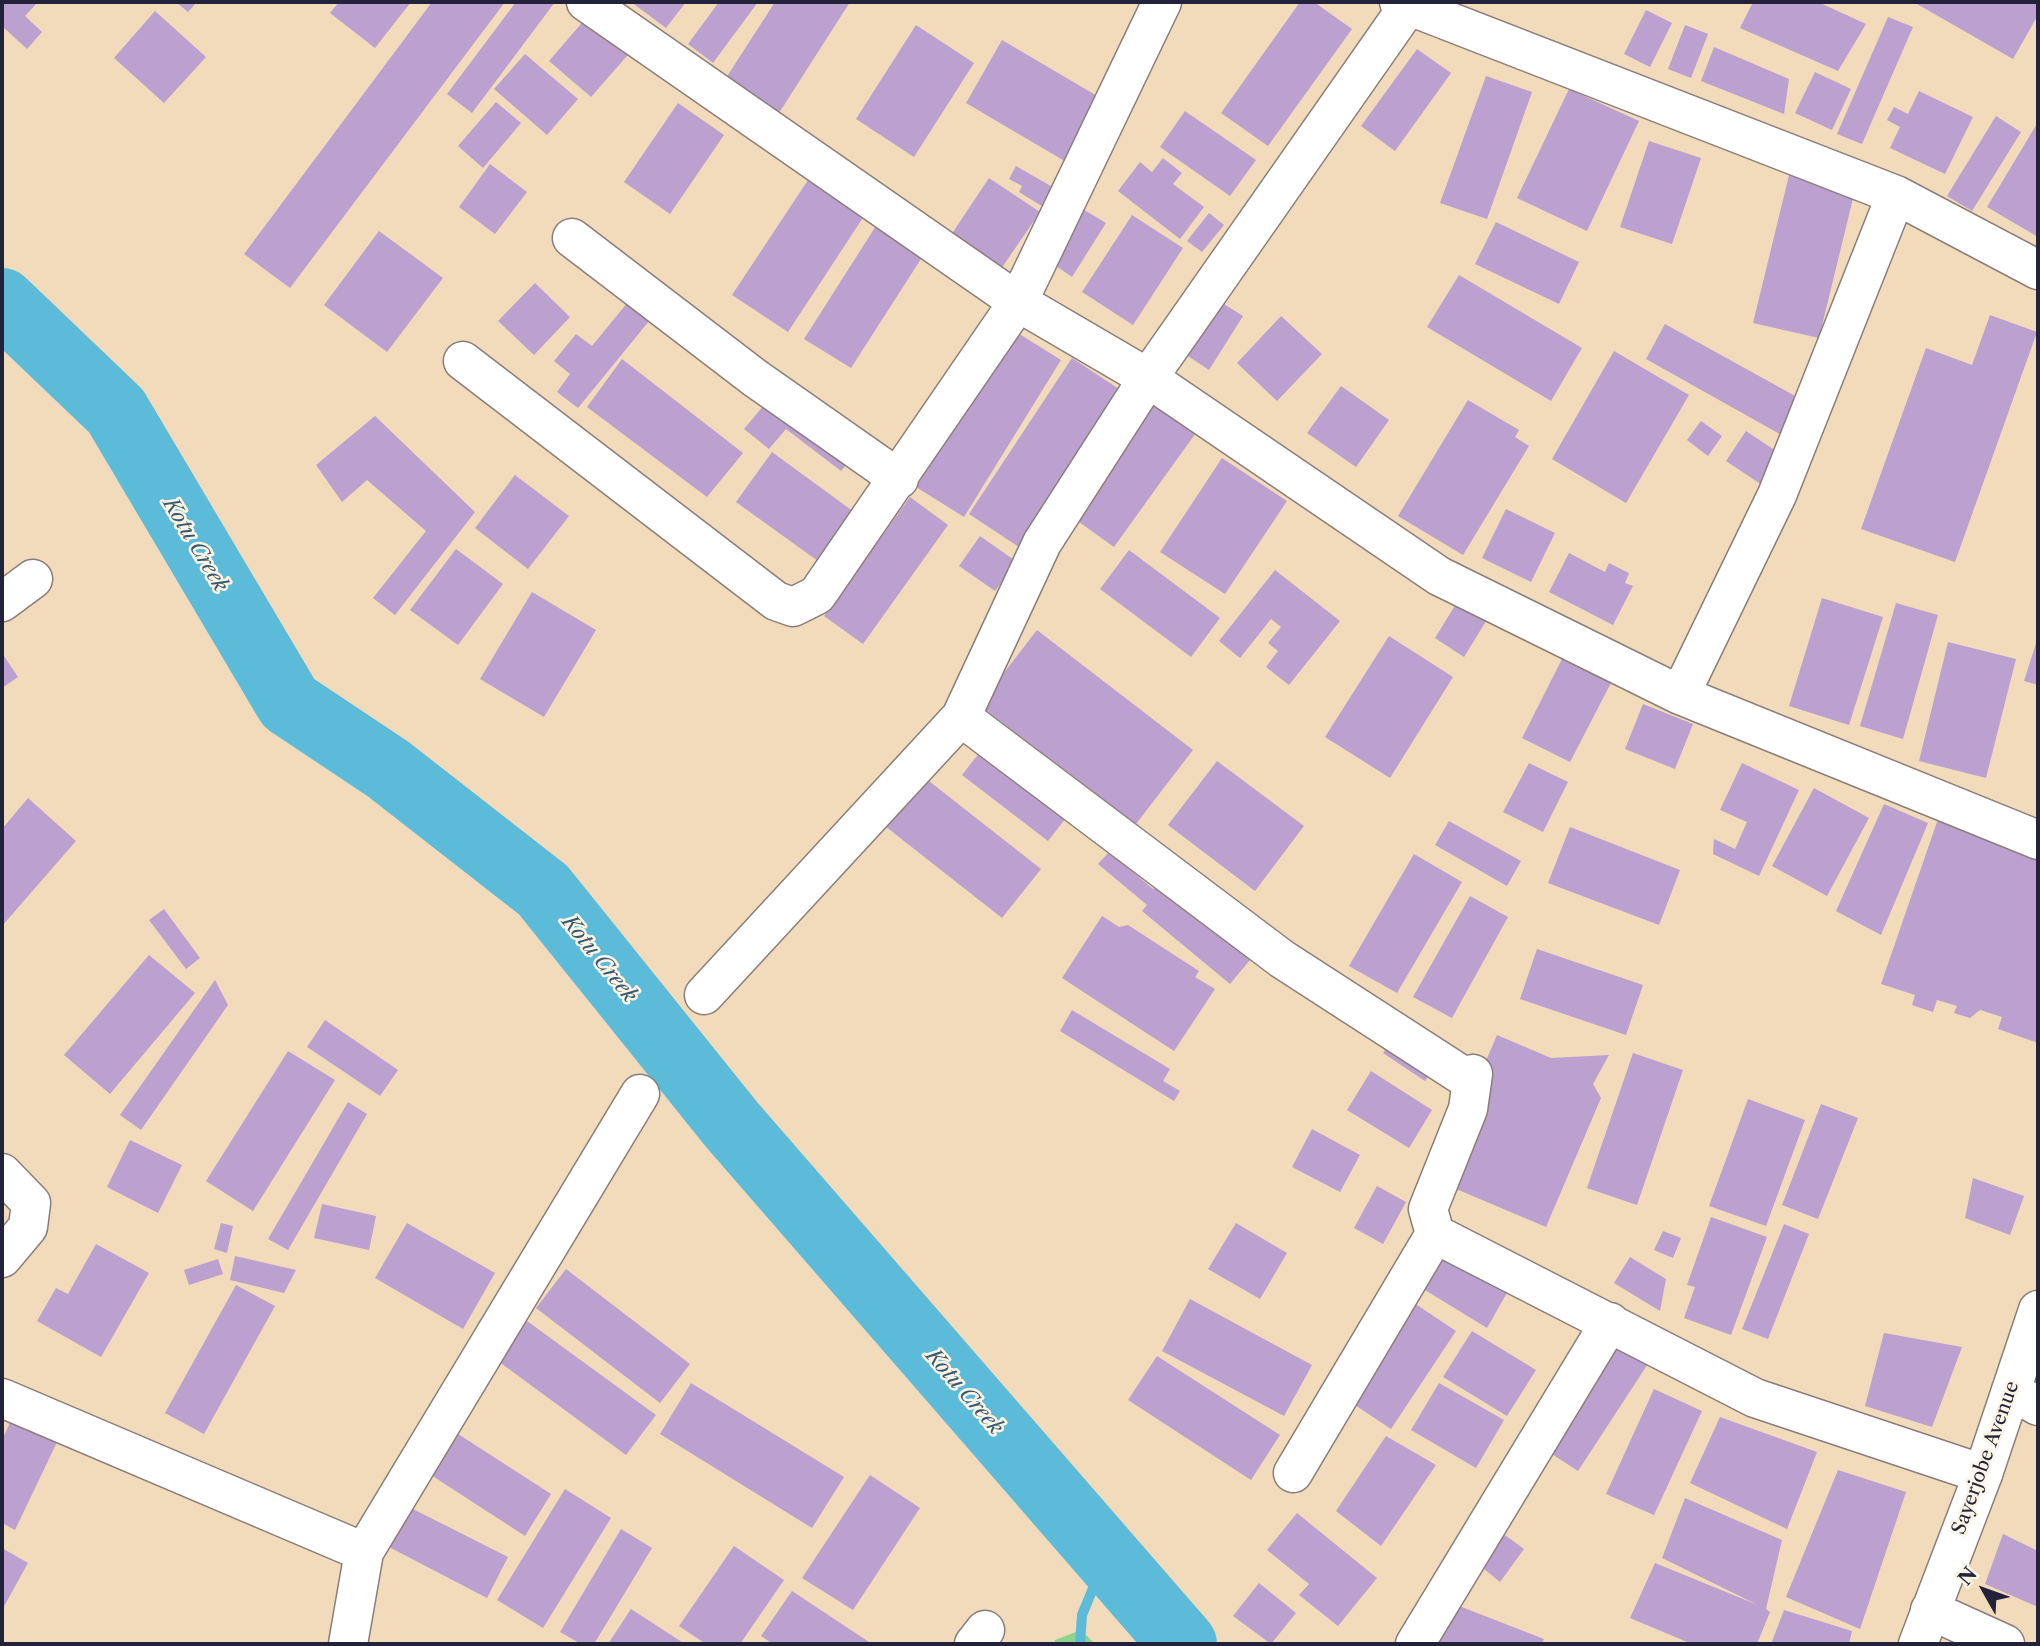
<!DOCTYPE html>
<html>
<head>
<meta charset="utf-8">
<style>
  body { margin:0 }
  #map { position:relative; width:2040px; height:1646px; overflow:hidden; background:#f1dbbb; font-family:"Libre Caslon Text",serif }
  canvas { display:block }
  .frame { position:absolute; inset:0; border:4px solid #22223b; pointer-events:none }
  .north { position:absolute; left:1949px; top:1555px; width:70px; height:70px; -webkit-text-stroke:5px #fcf5e5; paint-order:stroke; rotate:310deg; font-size:19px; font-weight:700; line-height:28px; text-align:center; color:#22223b }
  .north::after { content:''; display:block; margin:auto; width:24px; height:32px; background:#22223b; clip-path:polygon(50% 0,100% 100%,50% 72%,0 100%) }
</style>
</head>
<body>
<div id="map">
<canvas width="2040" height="1646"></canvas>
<div class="frame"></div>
<div class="north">N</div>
</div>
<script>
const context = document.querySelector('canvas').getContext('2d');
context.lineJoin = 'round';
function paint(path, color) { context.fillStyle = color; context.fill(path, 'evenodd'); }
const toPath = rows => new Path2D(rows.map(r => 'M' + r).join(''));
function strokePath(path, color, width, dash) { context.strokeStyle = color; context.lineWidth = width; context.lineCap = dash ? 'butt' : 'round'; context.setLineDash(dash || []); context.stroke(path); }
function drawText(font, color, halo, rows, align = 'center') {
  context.font = font + ' "Libre Caslon Text",serif'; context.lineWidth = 5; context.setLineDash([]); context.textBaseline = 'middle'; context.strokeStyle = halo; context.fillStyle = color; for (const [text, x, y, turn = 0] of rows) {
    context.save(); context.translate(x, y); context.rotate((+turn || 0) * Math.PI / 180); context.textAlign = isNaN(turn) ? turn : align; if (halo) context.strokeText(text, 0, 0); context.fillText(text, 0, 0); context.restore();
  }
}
paint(toPath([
  [1081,1630,1095,1644,1054,1644,1055,1640]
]), '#8ed590');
strokePath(toPath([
  [1080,1644,1082,1615,1106,1557]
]), '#5bbbd9', 10);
strokePath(toPath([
  [2,302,116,411,289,703,388,769,543,890,732,1125,1183,1644]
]), '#5bbbd9', 68);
paint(toPath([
  [2,2,38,2,25,16,42,32,27,49,2,26],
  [176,2,197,2,188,12],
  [339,2,411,2,375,48,330,13],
  [432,2,505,2,290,288,244,254],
  [516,2,555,2,472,113,447,94],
  [631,2,686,2,666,28],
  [719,2,758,2,713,63,688,44],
  [775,2,850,2,779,113,726,78],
  [1300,2,1314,2,1352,29,1268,146,1221,113],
  [1753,2,1818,2,1866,24,1838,71,1740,28],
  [1918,2,2038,2,2038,15,2013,59,1917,4],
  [599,3,641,40,591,97,549,61],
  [1646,10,1672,23,1650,67,1624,54],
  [155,11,206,57,164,103,114,58],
  [1888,17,1913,27,1862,144,1837,134],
  [916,25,974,63,914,157,856,119],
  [1685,25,1708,34,1691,78,1668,69],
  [1002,40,1104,100,1068,163,966,103],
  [1714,47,1789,79,1784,114,1701,81],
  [1417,49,1451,73,1395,151,1361,126],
  [525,54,578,99,547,135,494,89],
  [1815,72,1851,89,1832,130,1795,113],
  [1486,76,1532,92,1487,219,1440,203],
  [1569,89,1639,121,1587,231,1517,198],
  [1919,91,1973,117,1945,174,1890,148,1900,127,1887,120,1894,107,1908,114],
  [496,102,521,123,483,168,458,146],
  [678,103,724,135,670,214,624,182],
  [1185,111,1256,160,1230,196,1160,147],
  [1996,116,2021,132,1972,211,1947,196],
  [2038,122,2038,237,1987,207],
  [1649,141,1701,158,1672,244,1620,227],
  [1163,158,1182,173,1173,184,1204,207,1180,239,1118,191,1140,162,1152,172],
  [490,164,527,192,495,234,459,207],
  [1016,166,1056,189,1045,208,1019,192,1022,186,1009,179],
  [1791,167,1857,182,1819,338,1753,323],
  [812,174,868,210,788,332,732,295],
  [989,178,1040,212,1001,269,951,235],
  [1076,205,1106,223,1072,277,1043,257],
  [1209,213,1224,225,1202,252,1187,241],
  [1132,215,1183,248,1133,325,1082,292],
  [881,218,928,248,851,368,804,339],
  [1496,222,1579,262,1559,304,1475,264],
  [379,231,443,278,387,352,324,305],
  [1459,275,1582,348,1551,401,1427,327],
  [535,283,570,317,534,355,498,321],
  [632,297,654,315,578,408,557,392,570,374,554,361,576,334,592,346],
  [1216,299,1243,316,1209,370,1182,352],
  [1990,315,2037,332,1955,562,1861,529,1926,348,1972,365],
  [1281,316,1322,354,1277,401,1237,363],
  [1665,324,1806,402,1785,437,1646,359],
  [1013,330,1061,360,964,517,916,487],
  [1614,351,1689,395,1626,503,1552,459],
  [1072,358,1122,391,1019,547,969,514],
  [622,359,743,453,707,497,587,407],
  [1341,386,1389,420,1356,467,1307,433],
  [775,392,855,454,841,471,786,429,769,449,744,429],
  [1152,397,1198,430,1114,547,1068,514],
  [1468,400,1519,430,1515,437,1529,446,1463,555,1398,516],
  [375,416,475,512,395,615,373,598,426,531,367,480,342,502,316,465],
  [1701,421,1722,436,1708,456,1687,440],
  [1746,431,1782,455,1762,485,1726,461],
  [772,452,865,520,829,569,736,502],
  [1222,458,1287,501,1225,594,1160,552],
  [515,475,569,516,528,569,475,528],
  [910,497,948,525,863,644,824,616],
  [1506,509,1555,533,1531,582,1482,558],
  [980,536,1017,562,995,591,959,566],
  [456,549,503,584,458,645,410,610],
  [1129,550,1220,618,1191,657,1100,589],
  [1569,553,1605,572,1609,563,1629,573,1625,583,1633,586,1613,625,1549,592],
  [1275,570,1340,621,1289,685,1266,667,1278,651,1268,643,1281,627,1271,619,1240,658,1219,641],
  [532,592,596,630,544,717,480,679],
  [1822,598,1883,617,1849,725,1789,706],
  [1459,599,1488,618,1464,657,1435,638],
  [1896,603,1938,615,1903,739,1860,726],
  [1037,630,1193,750,1136,824,979,705],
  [1389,636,1453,677,1390,778,1325,737],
  [2038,637,2038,685,2024,681],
  [1948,642,2016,659,1986,778,1919,761],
  [2,653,18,677,2,688],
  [1562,659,1611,683,1570,762,1522,738],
  [1643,704,1693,724,1675,769,1625,749],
  [994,734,1080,800,1048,841,962,775],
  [1217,761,1304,826,1255,891,1168,825],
  [1529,763,1568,782,1543,832,1503,812],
  [1742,763,1799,790,1759,876,1713,854,1714,839,1735,849,1747,822,1720,810],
  [915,770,1041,869,1002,918,876,819],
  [1814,788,1869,818,1827,896,1772,866],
  [28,798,76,841,2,926,2,829],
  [1884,804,1928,823,1881,935,1836,911],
  [1938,819,2038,853,2038,1043,1998,1029,2002,1017,1980,1010,1970,1018,1954,1013,1957,1006,1937,1000,1933,1012,1912,1005,1915,995,1881,984],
  [1449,821,1521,861,1507,886,1435,845],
  [1570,827,1680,870,1659,925,1548,883],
  [1109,852,1153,889,1157,884,1250,960,1230,984,1142,911,1147,905,1098,864],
  [1414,854,1462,882,1397,993,1349,966],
  [1470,896,1508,917,1452,1018,1413,997],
  [164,909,200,958,186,969,149,920],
  [1102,916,1119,927,1128,925,1199,971,1195,977,1215,989,1174,1051,1062,978],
  [1537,949,1643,985,1626,1035,1520,999],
  [149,955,195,993,110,1094,64,1055],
  [215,980,228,1005,141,1130,120,1115],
  [1072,1010,1170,1069,1163,1081,1180,1091,1174,1101,1060,1031],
  [325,1020,398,1070,380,1096,307,1047],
  [1398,1032,1439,1060,1425,1081,1383,1053],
  [1497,1035,1551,1058,1609,1055,1593,1084,1601,1098,1546,1227,1435,1180],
  [288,1051,335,1080,253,1211,206,1181],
  [1633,1053,1683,1070,1637,1205,1587,1188],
  [1371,1071,1432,1110,1409,1148,1347,1110],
  [1748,1099,1805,1120,1766,1226,1709,1206],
  [348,1102,367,1114,288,1250,268,1239],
  [1821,1104,1858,1118,1818,1219,1782,1205],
  [1312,1129,1360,1155,1340,1192,1292,1167],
  [130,1140,182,1165,158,1213,107,1187],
  [1973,1178,2024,1196,2010,1235,1965,1218],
  [1377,1186,1406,1202,1383,1244,1354,1228],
  [322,1204,376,1216,369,1250,314,1238],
  [1711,1217,1767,1237,1731,1335,1684,1318,1695,1287,1687,1285],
  [221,1223,233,1226,227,1253,214,1249],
  [407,1223,495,1273,463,1329,375,1278],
  [1236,1223,1287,1253,1260,1299,1208,1269],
  [1784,1224,1809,1234,1768,1339,1742,1329],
  [1440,1227,1521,1268,1487,1328,1407,1279],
  [1663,1231,1681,1238,1673,1258,1654,1250],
  [96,1244,149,1273,101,1357,37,1321,56,1288,68,1294],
  [235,1256,296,1270,284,1293,230,1280],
  [1630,1257,1666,1279,1660,1311,1614,1283],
  [218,1259,223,1274,189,1285,184,1270],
  [566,1269,690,1364,660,1403,536,1308],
  [236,1285,275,1306,204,1434,165,1413],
  [1190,1299,1312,1365,1284,1416,1162,1351],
  [1411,1301,1456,1331,1391,1429,1346,1399],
  [527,1321,656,1415,626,1455,498,1361],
  [1607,1322,1655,1353,1578,1471,1530,1440],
  [1472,1331,1536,1370,1507,1416,1443,1377],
  [1884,1333,1962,1347,1932,1427,1865,1406],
  [1157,1356,1280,1435,1251,1480,1128,1400],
  [691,1383,844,1477,812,1528,660,1434],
  [1439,1383,1504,1420,1476,1468,1411,1430],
  [1654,1389,1702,1411,1654,1515,1606,1494],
  [1720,1417,1817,1452,1787,1529,1690,1483],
  [12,1418,58,1440,15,1530,2,1523,2,1440],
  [455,1432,551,1494,525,1536,428,1473],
  [1386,1436,1436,1465,1381,1546,1336,1511],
  [1838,1470,1906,1492,1860,1629,1786,1597],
  [870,1475,920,1508,853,1610,802,1578],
  [565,1489,611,1518,543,1628,497,1600],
  [1685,1498,1782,1540,1766,1609,1770,1612,1757,1644,1692,1644,1630,1618,1655,1563,1758,1605,1662,1558],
  [409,1507,508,1557,487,1598,389,1547],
  [1297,1513,1377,1578,1338,1626,1299,1595,1309,1584,1267,1550],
  [621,1529,652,1548,594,1644,581,1644,560,1632],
  [1498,1530,1524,1549,1500,1582,1473,1560],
  [2003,1534,2038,1551,2038,1607,1985,1584],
  [734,1546,784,1580,740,1644,706,1644,679,1626],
  [2,1548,28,1563,2,1610],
  [1259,1583,1296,1613,1271,1644,1233,1616],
  [792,1591,872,1644,773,1644,761,1636],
  [1436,1597,1544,1639,1542,1644,1417,1644],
  [631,1609,685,1644,608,1644],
  [1784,1610,1852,1631,1849,1644,1771,1644]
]), '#bca0cf');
const minor = toPath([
  [586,2,1018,302,1148,378,1439,576,1680,695,2038,840],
  [1399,2,1896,195,2038,270],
  [572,238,755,378,899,479],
  [463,361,776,601,793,607,817,595,1018,302,1162,2],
  [2,602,33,579],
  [1680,695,1777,495,1896,195],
  [961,717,1282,959,1466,1078,1473,1074],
  [704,995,961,717,1042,543,1148,378,1411,2],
  [2,1173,31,1203,28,1227,2,1258],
  [1435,1234,1755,1398,1983,1474],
  [2011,1391,2038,1406],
  [2,1398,364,1552],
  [1293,1473,1435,1234,1428,1209,1468,1109,1473,1074],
  [1930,1610,2005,1644],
  [348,1644,364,1552,640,1094],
  [974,1644,985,1630],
  [1415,1644,1610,1322]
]);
const major = toPath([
  [1918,1644,1983,1474,2038,1310]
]);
strokePath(minor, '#8a7e7b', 41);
strokePath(major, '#8a7e7b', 41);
strokePath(minor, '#fff', 38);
strokePath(major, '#fff', 38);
drawText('19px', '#22223b', '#fcf5e5', [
  ["Sayerjobe Avenue",1986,1458,-70]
]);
drawText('italic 21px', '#365872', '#fcf5e5', [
  ["Kotu Creek",195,545,59],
  ["Kotu Creek",599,959,51],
  ["Kotu Creek",964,1392,49]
]);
</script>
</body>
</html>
